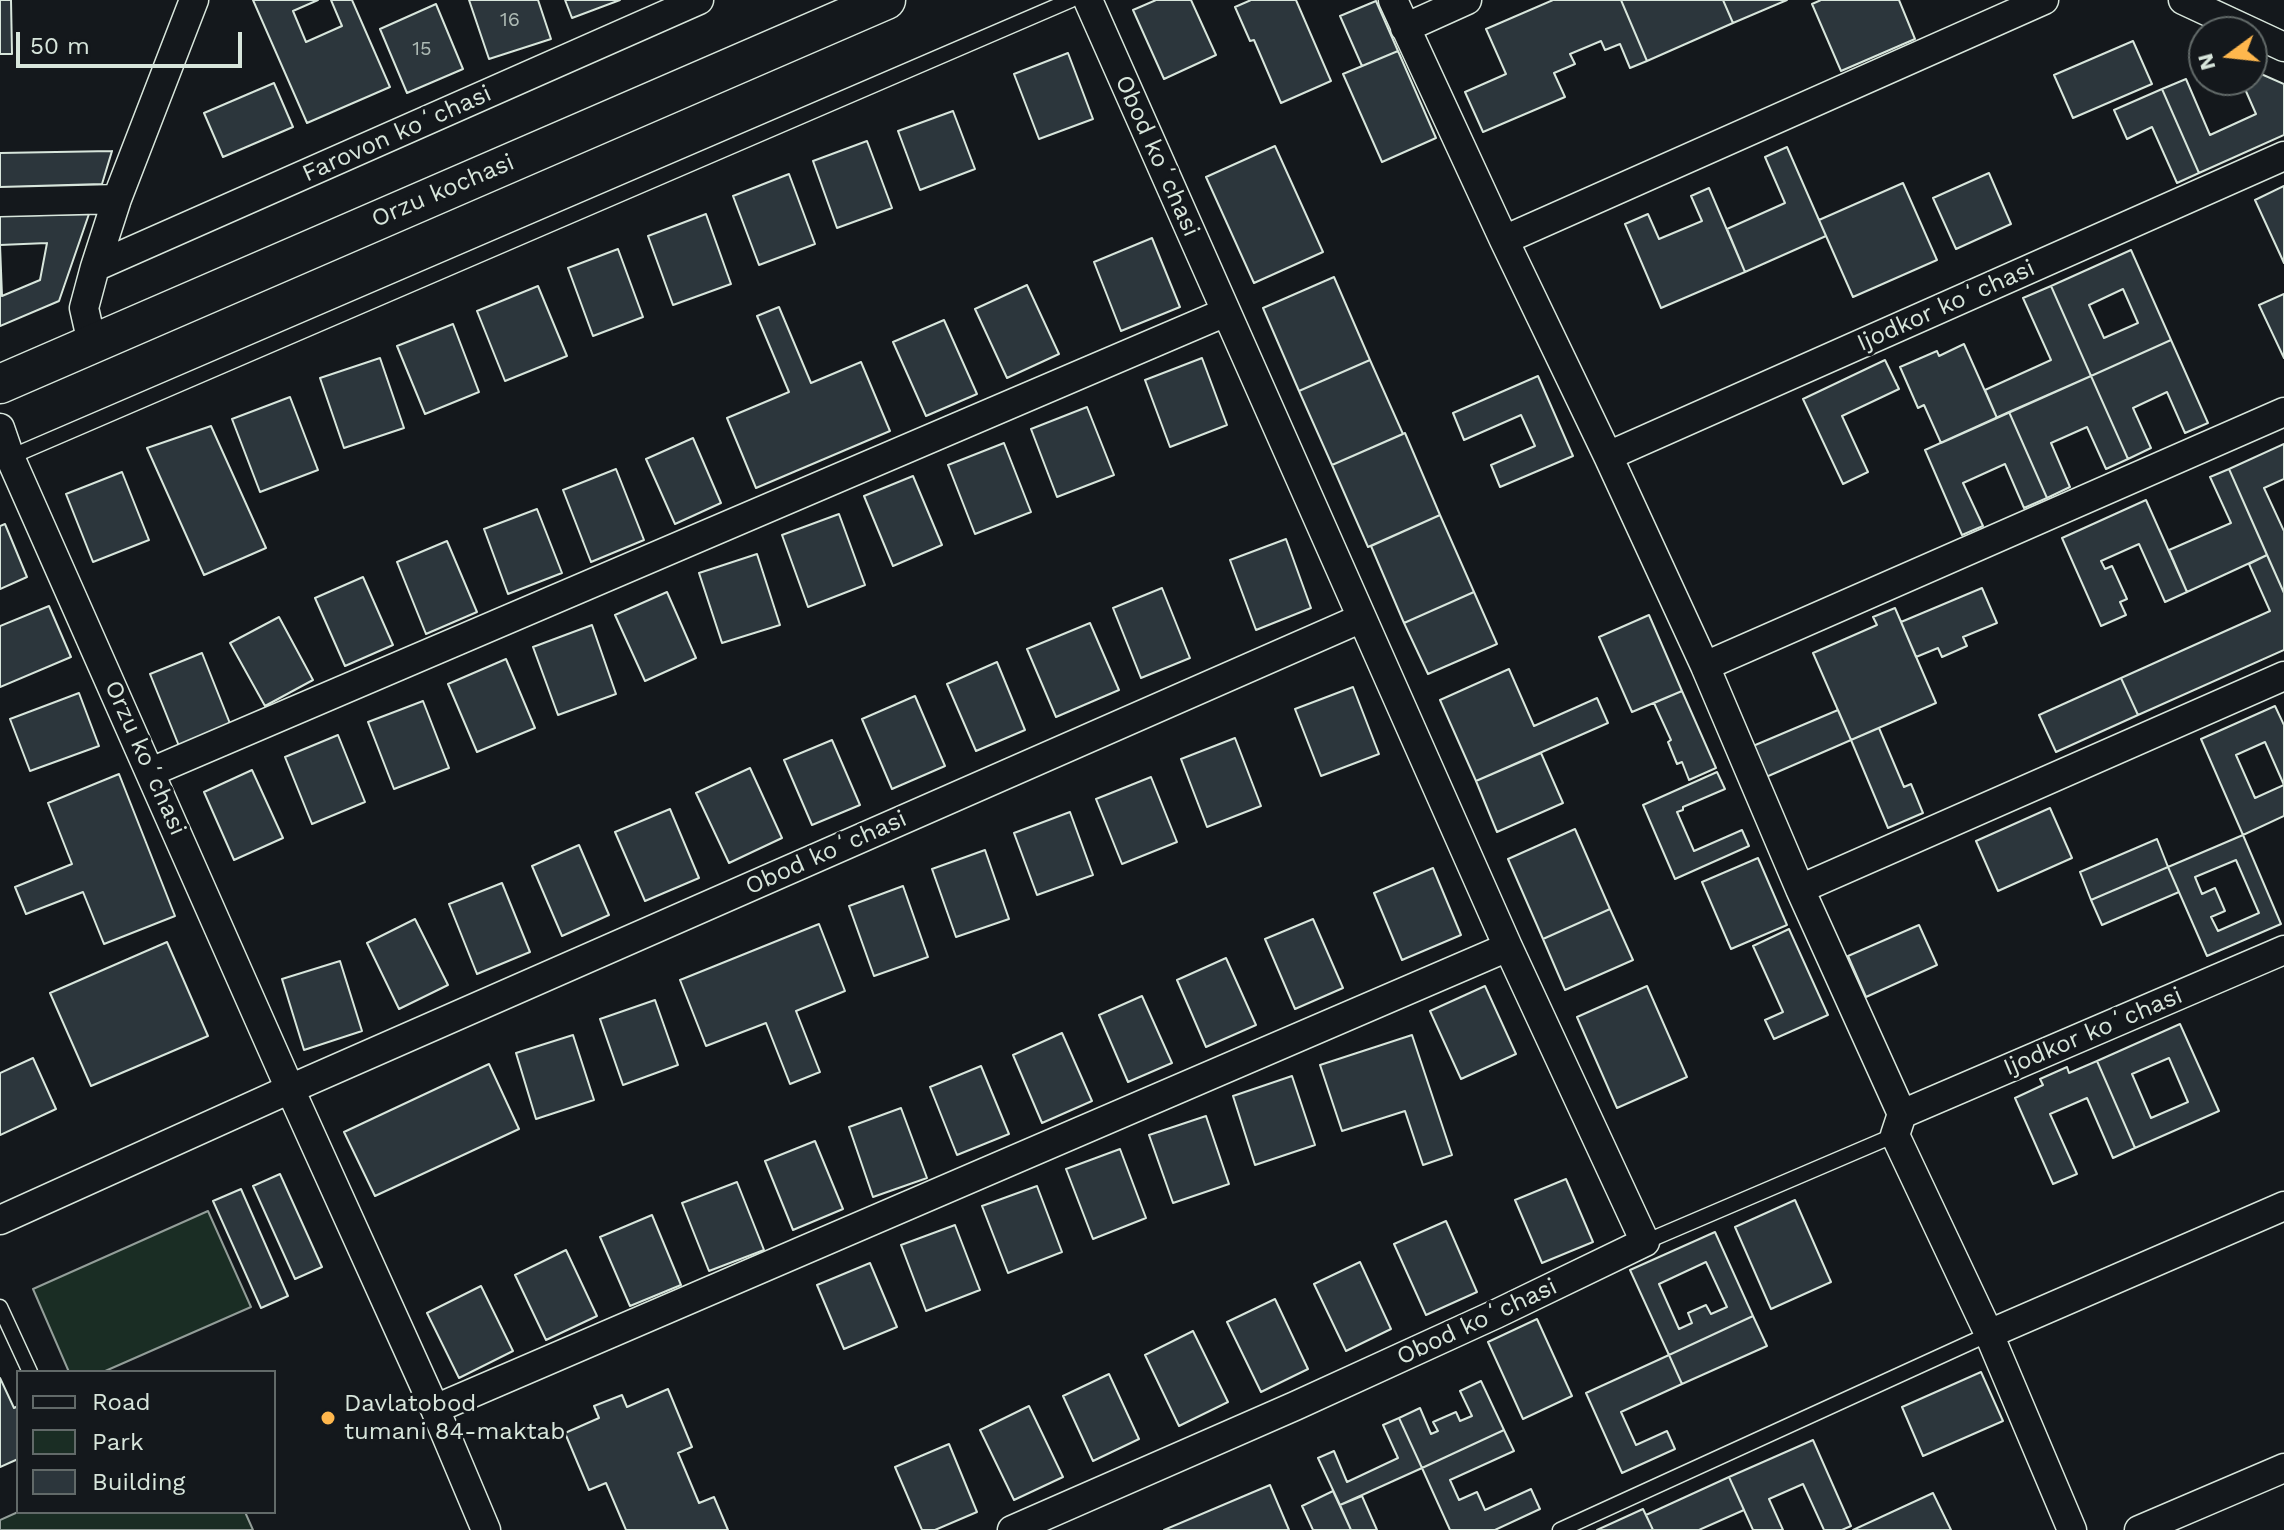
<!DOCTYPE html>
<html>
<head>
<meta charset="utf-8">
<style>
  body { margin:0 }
  #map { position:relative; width:2284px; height:1530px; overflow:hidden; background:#14181c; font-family:"Work Sans",sans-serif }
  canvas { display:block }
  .legend { position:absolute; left:16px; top:1370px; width:260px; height:144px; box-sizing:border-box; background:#14181c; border:2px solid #626a69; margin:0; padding:10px 14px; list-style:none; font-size:24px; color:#d8e6dc }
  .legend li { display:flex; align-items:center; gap:16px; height:40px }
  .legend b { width:40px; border:2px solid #626a69 }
  .north { position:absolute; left:2188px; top:16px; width:80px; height:80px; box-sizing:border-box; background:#14181c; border:2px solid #626a69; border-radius:50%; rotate:255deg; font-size:22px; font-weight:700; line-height:32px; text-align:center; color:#d8e6dc }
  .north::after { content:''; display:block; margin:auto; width:28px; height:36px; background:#ffb74d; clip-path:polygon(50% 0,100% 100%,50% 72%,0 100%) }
  .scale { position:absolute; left:16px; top:32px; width:226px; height:36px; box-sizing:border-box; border:4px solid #d8e6dc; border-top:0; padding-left:10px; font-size:24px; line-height:28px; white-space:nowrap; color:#d8e6dc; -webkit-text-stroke:6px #14181c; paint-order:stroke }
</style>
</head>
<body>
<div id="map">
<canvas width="2284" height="1530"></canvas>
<ul class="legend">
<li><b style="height:10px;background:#14181c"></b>Road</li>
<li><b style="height:22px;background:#1a2d24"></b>Park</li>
<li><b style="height:22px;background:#2c363c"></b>Building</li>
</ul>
<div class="north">N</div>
<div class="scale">50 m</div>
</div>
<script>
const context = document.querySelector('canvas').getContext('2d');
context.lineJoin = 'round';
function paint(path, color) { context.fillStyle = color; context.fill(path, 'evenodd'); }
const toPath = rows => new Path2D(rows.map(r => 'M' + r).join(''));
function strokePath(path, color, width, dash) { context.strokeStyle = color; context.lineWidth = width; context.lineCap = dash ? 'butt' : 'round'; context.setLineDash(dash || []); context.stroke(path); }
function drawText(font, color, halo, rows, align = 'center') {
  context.font = font + ' "Work Sans",sans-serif'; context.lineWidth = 6; context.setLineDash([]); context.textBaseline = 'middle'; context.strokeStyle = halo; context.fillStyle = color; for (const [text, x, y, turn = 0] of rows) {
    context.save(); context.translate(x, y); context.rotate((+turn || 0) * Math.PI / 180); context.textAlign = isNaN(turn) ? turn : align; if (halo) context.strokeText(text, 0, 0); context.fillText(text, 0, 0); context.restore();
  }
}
const green = toPath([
  [208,1211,251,1307,103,1372,69,1372,33,1289,208,1211],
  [18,1512,245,1512,253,1530,0,1530,0,1520,18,1512]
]);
paint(green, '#1a2d24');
strokePath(green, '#939e99', 2);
const building = toPath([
  [0,0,11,0,12,54,0,54,0,0],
  [253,0,318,0,293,11,306,42,342,26,331,0,352,0,390,87,307,123,253,0],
  [469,0,538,0,551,39,489,59,469,0],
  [565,0,620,0,572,18,565,0],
  [1156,0,1191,0,1216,55,1164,79,1133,10,1156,0],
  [1251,0,1296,0,1331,81,1281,103,1254,40,1250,41,1235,7,1251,0],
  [1553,0,1621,0,1647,61,1630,68,1620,44,1605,50,1601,41,1570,54,1575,64,1554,73,1565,97,1483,132,1465,92,1506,74,1486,29,1553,0],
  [1621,0,1723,0,1733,23,1647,61,1621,0],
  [1723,0,1787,0,1733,23,1723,0],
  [1821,0,1899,0,1915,39,1841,71,1812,4,1821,0],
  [1376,1,1398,51,1362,66,1340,16,1376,1],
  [436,4,463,69,407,93,380,29,436,4],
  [2133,41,2152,84,2073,118,2054,75,2133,41],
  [1398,51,1436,138,1382,162,1343,74,1398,51],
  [1068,53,1093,119,1039,139,1014,74,1068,53],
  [2252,70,2284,84,2284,135,2199,173,2162,89,2186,79,2210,135,2256,114,2241,80,2252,80,2252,70],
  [274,83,293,127,223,157,204,113,274,83],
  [2162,89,2199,173,2177,183,2152,127,2127,139,2114,110,2162,89],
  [953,111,975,169,920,190,898,131,953,111],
  [867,141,892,208,837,228,813,161,867,141],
  [1275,146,1323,252,1254,283,1206,177,1275,146],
  [1787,147,1826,236,1745,272,1727,229,1785,203,1765,157,1787,147],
  [112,151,102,184,0,187,0,153,112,151],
  [1989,173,2011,224,1956,249,1933,198,1989,173],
  [789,174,815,244,759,265,733,196,789,174],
  [1903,183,1937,260,1853,297,1819,220,1903,183],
  [2284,186,2284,263,2255,200,2284,186],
  [1709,188,1745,272,1661,308,1625,224,1648,214,1659,239,1702,221,1691,196,1709,188],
  [89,214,59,301,0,326,0,216,89,214],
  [47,243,40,280,2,296,0,245,47,243],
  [706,214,731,284,673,305,648,236,706,214],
  [1152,238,1180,307,1121,331,1094,262,1152,238],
  [618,249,643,317,593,336,568,268,618,249],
  [2131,250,2171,340,2091,376,2051,286,2131,250],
  [2123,289,2138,323,2104,338,2089,305,2123,289],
  [1334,277,1370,360,1299,391,1263,308,1334,277],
  [1027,285,1059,354,1007,378,975,309,1027,285],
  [538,286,567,356,505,381,477,311,538,286],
  [2051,286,2091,376,1997,418,1985,390,2051,360,2023,298,2051,286],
  [2284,294,2284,358,2259,305,2284,294],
  [779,307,811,383,861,362,890,431,756,488,727,418,789,392,757,316,779,307],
  [944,320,977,394,926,416,893,342,944,320],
  [453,324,479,392,425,414,397,346,453,324],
  [2171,340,2208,423,2185,433,2167,392,2133,408,2151,448,2128,459,2091,376,2171,340],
  [1964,344,1997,418,1941,443,1924,405,1918,408,1900,367,1937,351,1939,356,1964,344],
  [380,358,404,428,344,448,320,378,380,358],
  [1202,358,1227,425,1170,447,1145,380,1202,358],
  [1370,360,1403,434,1332,465,1299,391,1370,360],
  [1885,360,1899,389,1842,416,1868,472,1843,484,1803,399,1885,360],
  [1538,376,1573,456,1500,487,1491,465,1535,446,1521,415,1464,440,1453,413,1538,376],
  [2091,376,2128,459,2106,469,2087,427,2051,443,2070,487,2047,498,2009,412,2091,376],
  [290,397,318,470,260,492,232,419,290,397],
  [1087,407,1114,475,1057,497,1031,429,1087,407],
  [2009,412,2047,498,2024,508,2005,464,1963,483,1983,526,1962,535,1925,450,2009,412],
  [211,426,266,548,204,575,147,448,211,426],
  [1405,433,1440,515,1368,547,1332,465,1405,433],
  [693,438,721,503,675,524,646,459,693,438],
  [1004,443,1031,512,975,534,948,465,1004,443],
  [2284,444,2284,479,2264,488,2284,531,2284,593,2229,469,2284,444],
  [616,469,644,540,591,562,563,490,616,469],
  [2229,469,2267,555,2187,592,2169,550,2231,523,2210,477,2229,469],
  [122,472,149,540,93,562,66,494,122,472],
  [913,476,942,545,893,566,864,496,913,476],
  [2146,500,2187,592,2165,602,2139,544,2101,561,2105,569,2112,566,2127,599,2120,602,2126,615,2101,626,2062,538,2146,500],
  [537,509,562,573,508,594,484,529,537,509],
  [839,514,865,585,808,607,782,535,839,514],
  [1440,515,1474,592,1404,623,1371,546,1440,515],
  [5,524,27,577,0,589,0,526,5,524],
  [1286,539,1311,608,1256,630,1230,560,1286,539],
  [447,541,477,612,426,634,397,562,447,541],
  [757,554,780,625,722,643,699,573,757,554],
  [2267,555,2284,593,2284,650,2138,715,2121,678,2270,611,2249,564,2267,555],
  [363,577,393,645,345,666,315,598,363,577],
  [1162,588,1190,658,1141,678,1113,608,1162,588],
  [1982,588,1997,623,1963,637,1967,646,1942,657,1938,648,1916,657,1901,622,1982,588],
  [667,592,696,658,645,681,615,615,667,592],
  [1474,592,1497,644,1428,674,1404,623,1474,592],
  [49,606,71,657,0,687,0,626,49,606],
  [1895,608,1936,703,1851,740,1813,653,1877,625,1873,617,1895,608],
  [1649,615,1682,691,1632,712,1599,637,1649,615],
  [279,617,313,680,265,706,230,643,279,617],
  [1090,623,1119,690,1056,717,1027,649,1090,623],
  [592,625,616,694,558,715,533,647,592,625],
  [202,653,231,726,179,746,150,674,202,653],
  [506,659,535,728,477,752,448,684,506,659],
  [997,662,1025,730,976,751,947,684,997,662],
  [1509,669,1534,726,1597,698,1608,723,1476,781,1440,700,1509,669],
  [2121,678,2138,715,2056,752,2039,715,2121,678],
  [1353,687,1379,754,1321,776,1295,709,1353,687],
  [1682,691,1716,768,1689,780,1682,762,1677,764,1668,742,1671,740,1654,703,1682,691],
  [79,693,99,746,30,771,10,719,79,693],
  [915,696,945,766,892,789,862,719,915,696],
  [423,701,449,768,394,789,368,722,423,701],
  [2275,706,2284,725,2284,816,2243,835,2201,739,2275,706],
  [2265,742,2284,785,2255,798,2236,755,2265,742],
  [1838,710,1851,740,1766,777,1753,746,1838,710],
  [1879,728,1904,787,1911,784,1923,813,1888,828,1851,740,1879,728],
  [338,735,365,802,312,824,285,757,338,735],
  [1235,738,1261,806,1207,827,1181,759,1235,738],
  [832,740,860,805,812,825,784,760,832,740],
  [1541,753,1563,803,1497,832,1476,781,1541,753],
  [750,768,782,838,729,863,696,793,750,768],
  [252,770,283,838,234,860,204,792,252,770],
  [1717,772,1725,789,1683,807,1683,810,1677,812,1694,851,1742,830,1749,846,1675,879,1643,805,1717,772],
  [119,774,175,916,104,944,83,892,26,914,15,887,72,864,48,803,119,774],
  [1151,777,1177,842,1122,864,1096,799,1151,777],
  [2050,808,2072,858,1998,891,1976,841,2050,808],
  [670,809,699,878,645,901,615,832,670,809],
  [1070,812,1093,875,1037,895,1014,833,1070,812],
  [1575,829,1610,909,1543,939,1508,859,1575,829],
  [2243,835,2281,924,2207,956,2168,867,2243,835],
  [2236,860,2259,913,2218,931,2211,917,2225,911,2215,888,2202,894,2195,877,2236,860],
  [2157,839,2168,867,2091,900,2080,872,2157,839],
  [579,845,609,915,562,936,532,866,579,845],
  [985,850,1009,919,956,937,932,869,985,850],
  [1758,858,1787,925,1731,949,1702,882,1758,858],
  [2168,867,2179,892,2102,925,2091,900,2168,867],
  [1433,868,1461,935,1402,960,1374,893,1433,868],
  [502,883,530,952,477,974,449,904,502,883],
  [903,886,928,957,874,976,849,906,903,886],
  [1610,909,1633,960,1565,990,1543,939,1610,909],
  [415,919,448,985,399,1009,367,943,415,919],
  [1313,919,1343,988,1295,1009,1265,939,1313,919],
  [819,924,845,991,796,1011,820,1072,790,1084,766,1023,706,1046,680,980,819,924],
  [1919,925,1937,965,1866,997,1848,956,1919,925],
  [1789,929,1828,1015,1774,1039,1765,1020,1783,1012,1753,946,1789,929],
  [167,942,208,1036,91,1086,50,993,167,942],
  [1226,958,1256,1025,1206,1047,1177,980,1226,958],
  [340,961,362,1031,304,1050,282,979,340,961],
  [1485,986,1516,1054,1461,1079,1430,1011,1485,986],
  [1647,986,1687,1077,1617,1108,1577,1017,1647,986],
  [1142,996,1172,1063,1128,1082,1099,1015,1142,996],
  [655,1000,678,1065,623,1085,600,1019,655,1000],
  [2180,1024,2219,1111,2135,1148,2097,1061,2180,1024],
  [2169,1058,2188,1102,2151,1118,2132,1074,2169,1058],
  [1062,1033,1092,1101,1042,1123,1013,1055,1062,1033],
  [573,1035,594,1100,536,1119,516,1053,573,1035],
  [1412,1035,1452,1155,1423,1165,1405,1111,1342,1131,1320,1065,1412,1035],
  [33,1058,56,1109,0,1135,0,1073,33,1058],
  [2097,1061,2135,1148,2113,1158,2087,1098,2050,1114,2077,1174,2053,1184,2015,1098,2043,1085,2040,1079,2067,1067,2069,1073,2097,1061],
  [489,1064,519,1129,375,1196,344,1132,489,1064],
  [981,1066,1009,1134,957,1155,930,1087,981,1066],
  [1292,1076,1315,1145,1255,1165,1233,1096,1292,1076],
  [901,1108,927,1178,873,1197,849,1127,901,1108],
  [1206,1116,1229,1184,1173,1203,1149,1135,1206,1116],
  [815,1141,843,1209,793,1230,765,1161,815,1141],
  [1120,1149,1146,1218,1093,1239,1066,1169,1120,1149],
  [280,1174,322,1267,295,1279,253,1186,280,1174],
  [1566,1179,1593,1242,1542,1263,1515,1200,1566,1179],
  [737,1182,764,1250,709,1271,682,1203,737,1182],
  [1037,1186,1062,1252,1008,1273,982,1206,1037,1186],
  [241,1189,288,1296,261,1308,213,1201,241,1189],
  [1795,1200,1831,1282,1771,1309,1735,1227,1795,1200],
  [652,1215,681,1285,630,1306,600,1237,652,1215],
  [1446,1221,1477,1292,1426,1315,1394,1244,1446,1221],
  [955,1225,980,1290,926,1311,901,1245,955,1225],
  [1715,1232,1753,1316,1669,1355,1630,1270,1715,1232],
  [1706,1262,1727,1307,1711,1314,1706,1305,1688,1313,1692,1323,1679,1329,1659,1284,1706,1262],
  [566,1250,597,1316,546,1340,515,1275,566,1250],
  [1360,1262,1391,1329,1346,1351,1314,1284,1360,1262],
  [870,1263,897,1327,844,1349,817,1285,870,1263],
  [481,1286,513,1351,459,1378,427,1313,481,1286],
  [1275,1299,1308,1369,1261,1392,1227,1322,1275,1299],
  [1753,1316,1767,1346,1682,1384,1669,1355,1753,1316],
  [1537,1319,1572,1396,1523,1419,1488,1342,1537,1319],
  [1193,1331,1228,1402,1179,1426,1145,1355,1193,1331],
  [1669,1355,1682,1384,1621,1412,1636,1445,1667,1431,1675,1449,1622,1473,1586,1393,1669,1355],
  [1981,1372,2003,1421,1923,1456,1902,1407,1981,1372],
  [1109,1374,1139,1439,1093,1461,1063,1396,1109,1374],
  [0,1378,14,1408,18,1406,18,1459,0,1467,0,1378],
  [1481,1381,1504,1430,1422,1468,1399,1418,1420,1408,1431,1434,1438,1431,1433,1422,1456,1412,1460,1421,1472,1416,1460,1391,1481,1381],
  [668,1389,692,1447,678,1453,699,1503,714,1497,728,1530,626,1530,606,1483,589,1490,565,1433,599,1418,594,1406,622,1395,627,1407,668,1389],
  [1029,1406,1063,1477,1014,1500,980,1430,1029,1406],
  [1399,1418,1422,1468,1340,1505,1318,1458,1334,1451,1347,1482,1398,1458,1383,1425,1399,1418],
  [1504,1430,1514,1451,1450,1480,1459,1500,1477,1492,1485,1510,1531,1489,1540,1509,1495,1530,1450,1530,1422,1468,1504,1430],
  [1813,1440,1851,1526,1842,1530,1824,1530,1803,1484,1769,1499,1783,1530,1753,1530,1729,1477,1813,1440],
  [949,1444,977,1512,935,1530,922,1530,895,1467,949,1444],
  [1729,1477,1744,1510,1699,1530,1653,1530,1646,1515,1729,1477],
  [1270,1485,1289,1530,1164,1530,1270,1485],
  [1333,1491,1351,1530,1313,1530,1302,1506,1333,1491],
  [1933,1493,1951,1530,1853,1530,1933,1493],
  [1362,1496,1377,1530,1351,1530,1340,1505,1362,1496],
  [1643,1509,1653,1530,1597,1530,1643,1509]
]);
paint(building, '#2c363c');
strokePath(building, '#d8e6dc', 2);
const lane = toPath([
  [8,458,1071,0],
  [1645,1242,1895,1135],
  [0,1307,30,1372],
  [1560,1530,1989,1334]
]);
const street = toPath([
  [1393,0,1504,240,1608,456,1705,666,1800,889,1902,1114,1895,1135,1989,1334,2072,1530],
  [2183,0,2284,47],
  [1405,28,1467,0],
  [0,202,117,199],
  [1504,240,2044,0],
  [95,267,699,0],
  [92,343,84,308,95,267,117,199,194,0],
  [0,428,10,457,290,1089,435,1409,486,1530],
  [1608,456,2284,156],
  [1705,666,2284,412],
  [151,772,1226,312],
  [1800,889,2284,676],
  [1902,1114,2284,950],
  [0,1220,290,1089,1362,618],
  [1989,1334,2284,1206],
  [435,1409,1508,947],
  [1012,1530,1295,1406,1496,1314,1645,1242,1508,947,1088,0],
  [2139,1530,2284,1468]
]);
const secondary = toPath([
  [0,384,886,0]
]);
strokePath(lane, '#d8e6dc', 17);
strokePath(street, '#d8e6dc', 31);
strokePath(secondary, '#d8e6dc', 41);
strokePath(lane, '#14181c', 14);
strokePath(street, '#14181c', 28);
strokePath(secondary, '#14181c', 38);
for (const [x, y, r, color] of [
  [328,1418,8,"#ffb74d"]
]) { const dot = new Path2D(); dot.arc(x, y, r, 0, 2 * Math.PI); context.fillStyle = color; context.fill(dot); strokePath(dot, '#14181c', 3); }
drawText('20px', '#adbab4', null, [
  ["16",510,20],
  ["15",422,49]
]);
drawText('24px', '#d8e6dc', '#14181c', [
  ["Farovon koʻchasi",397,134,-24],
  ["Obod koʻchasi",1157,156,66],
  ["Orzu kochasi",443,191,-23],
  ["Ijodkor koʻchasi",1946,306,-24],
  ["Orzu koʻchasi",145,758,66],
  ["Obod koʻchasi",826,853,-24],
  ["Ijodkor koʻchasi",2093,1032,-23],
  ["Obod koʻchasi",1477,1322,-25]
]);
drawText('24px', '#d8e6dc', '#14181c', [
  ["Davlatobod",344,1404],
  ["tumani 84-maktab",344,1432]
], 'left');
</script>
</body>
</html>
